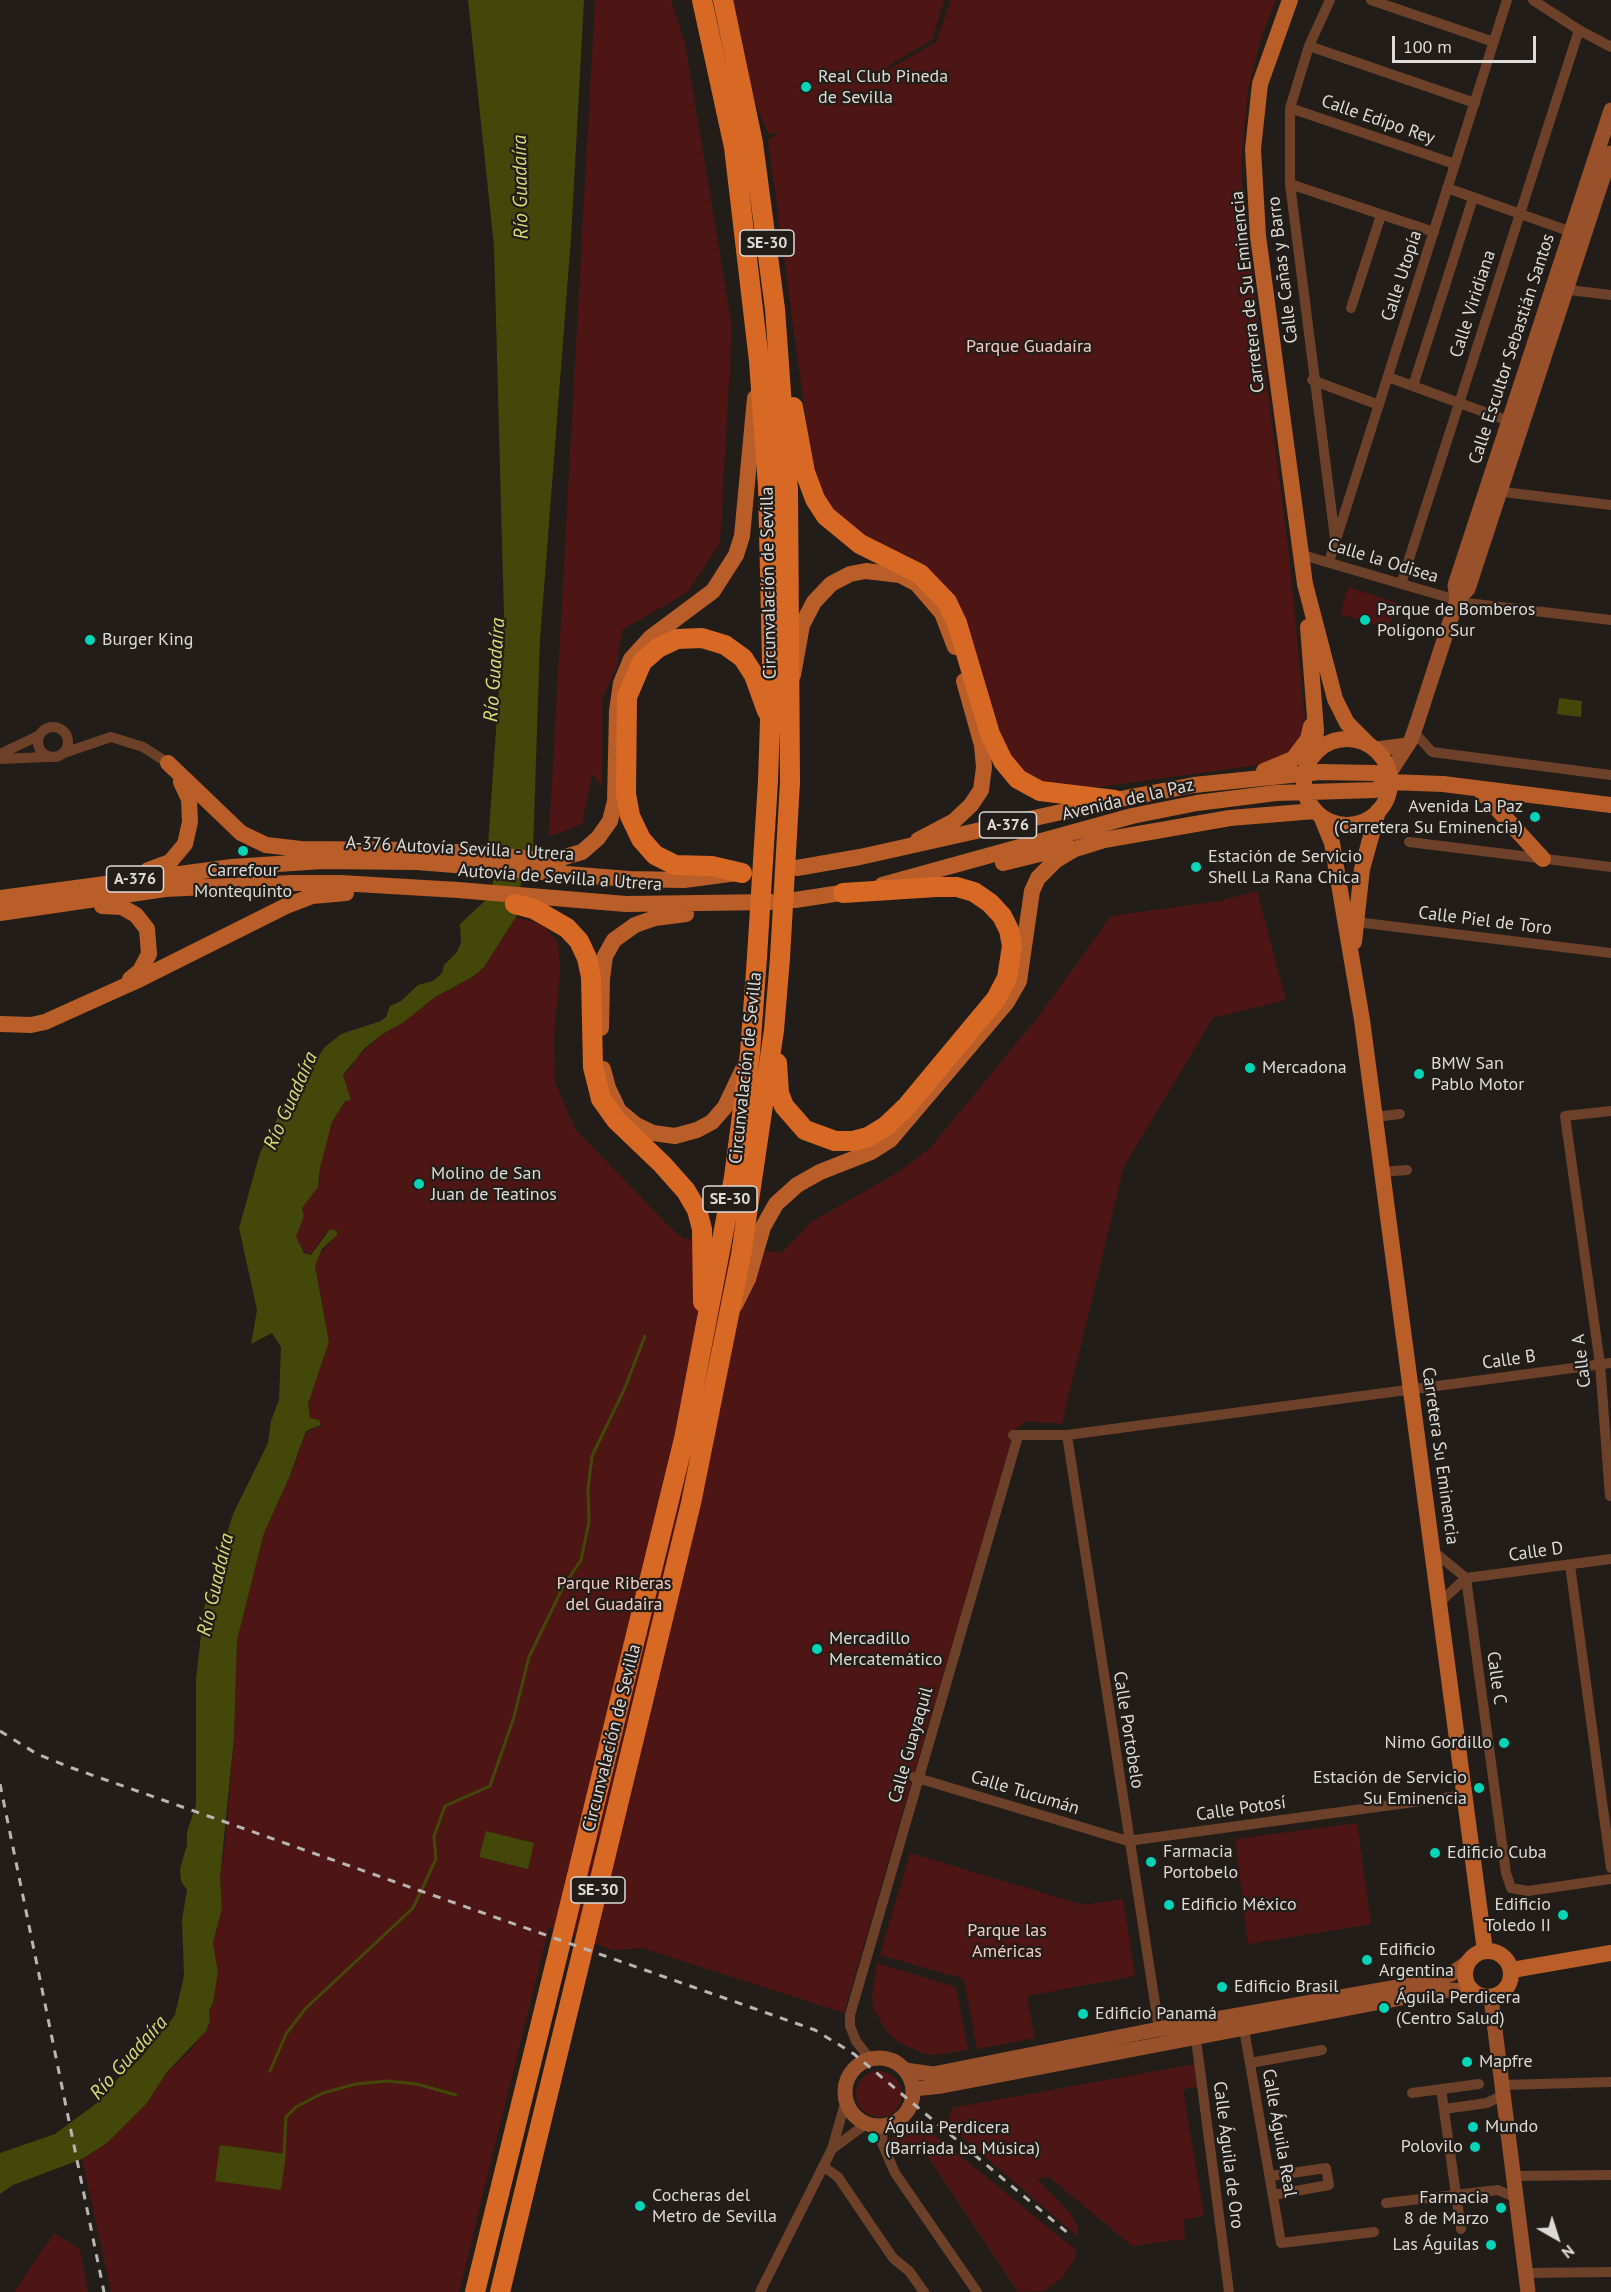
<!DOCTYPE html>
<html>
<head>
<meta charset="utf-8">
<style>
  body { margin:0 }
  #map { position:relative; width:1611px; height:2292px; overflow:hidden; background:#221d18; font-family:"PT Sans",sans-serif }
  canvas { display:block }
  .north { position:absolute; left:1527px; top:2208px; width:60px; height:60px; -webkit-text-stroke:4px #221d18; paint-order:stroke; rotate:141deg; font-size:16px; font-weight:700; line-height:24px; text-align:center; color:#dddad7 }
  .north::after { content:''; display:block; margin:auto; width:21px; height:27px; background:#dddad7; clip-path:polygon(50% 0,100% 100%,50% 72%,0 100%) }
  .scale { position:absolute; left:1392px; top:36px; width:144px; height:27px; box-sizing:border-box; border:3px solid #dddad7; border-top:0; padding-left:8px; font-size:18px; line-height:21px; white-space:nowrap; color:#dddad7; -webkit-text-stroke:4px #221d18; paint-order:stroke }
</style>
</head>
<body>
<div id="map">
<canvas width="1611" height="2292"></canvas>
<div class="north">N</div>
<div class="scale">100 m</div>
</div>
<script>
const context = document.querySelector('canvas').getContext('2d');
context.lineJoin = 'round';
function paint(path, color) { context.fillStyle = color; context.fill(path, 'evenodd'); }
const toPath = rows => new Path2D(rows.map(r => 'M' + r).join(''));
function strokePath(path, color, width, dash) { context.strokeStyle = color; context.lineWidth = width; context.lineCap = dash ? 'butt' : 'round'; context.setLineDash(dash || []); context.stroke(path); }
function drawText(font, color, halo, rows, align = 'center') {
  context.font = font + ' "PT Sans",sans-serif'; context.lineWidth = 4.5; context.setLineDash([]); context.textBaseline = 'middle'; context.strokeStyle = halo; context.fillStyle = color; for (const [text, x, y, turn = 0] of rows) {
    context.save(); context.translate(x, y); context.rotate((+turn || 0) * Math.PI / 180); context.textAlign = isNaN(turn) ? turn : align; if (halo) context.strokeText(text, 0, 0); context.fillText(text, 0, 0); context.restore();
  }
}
paint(toPath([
  [595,0,671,0,685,43,732,327,720,543,688,592,622,630,617,666,602,699,602,786,592,774,582,824,549,837],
  [729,0,944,0,932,40,891,64,884,72,936,42,951,0,1276,0,1262,35,1248,89,1241,164,1243,201,1289,555,1305,719,1298,744,1273,763,1084,789,1052,785,1033,778,1014,763,1000,738,955,601,941,581,910,557,874,542,844,525,823,500,810,450,768,140,779,133,775,132,769,135,754,100],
  [1348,587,1397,603,1388,629,1340,614],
  [1257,891,1286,1000,1213,1018,1124,1166,1062,1424,1027,1421,1011,1432,1013,1435,844,2013,642,1948,613,1950,549,1927,459,2292,111,2292,82,2159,107,2143,167,2072,191,2050,199,2038,213,2003,218,1972,213,1943,222,1907,220,1878,225,1843,234,1737,237,1640,264,1533,289,1478,307,1431,319,1427,309,1418,308,1404,329,1342,315,1266,316,1258,337,1235,336,1231,330,1230,325,1234,310,1255,299,1247,296,1237,304,1216,302,1208,320,1180,319,1168,332,1122,345,1101,351,1100,343,1075,353,1066,353,1061,381,1035,404,1022,435,997,474,976,484,967,516,917,543,925,558,943,560,969,554,1039,555,1082,575,1129,669,1226,683,1238,781,1253,811,1222,900,1171,930,1148,1038,1017,1111,916,1220,901],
  [1357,1823,1371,1924,1311,1934,1310,1931,1310,1934,1248,1944,1243,1903,1276,1898,1243,1902,1235,1839],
  [910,1853,1084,1905,1123,1899,1135,1976,1027,1996,1035,2038,977,2049,964,1979,880,1955],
  [877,1963,956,1987,968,2050,933,2055,922,2053,898,2042,887,2032,874,2010,872,1996],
  [1195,2064,1197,2087,1183,2089,1204,2216,1184,2220,1185,2239,1132,2246,1049,2177,1037,2179,1071,2214,1078,2226,1078,2237,949,2126,951,2108],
  '856 2094a23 23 0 1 1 46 0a23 23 0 1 1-46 0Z',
  [916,2120,1076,2250,1076,2257,1062,2278,1044,2291,1018,2292,920,2145,890,2154,886,2140,911,2129],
  [54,2233,80,2249,88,2292,14,2292]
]), '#4d1614');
paint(toPath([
  [468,0,584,0,571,238,540,640,533,850,521,883,516,917,484,967,474,976,435,997,404,1022,381,1035,364,1049,343,1075,351,1100,345,1101,332,1122,320,1168,318,1187,302,1208,304,1216,296,1237,304,1253,311,1255,330,1229,337,1231,337,1235,322,1249,315,1266,329,1342,308,1404,310,1418,319,1420,321,1425,306,1431,289,1478,264,1533,237,1640,234,1737,220,1878,222,1908,213,1943,218,1972,213,2003,209,2010,210,2021,206,2031,167,2072,146,2104,107,2143,82,2159,13,2185,0,2194,0,2153,55,2134,97,2103,122,2074,140,2059,175,2015,184,1976,182,1920,187,1890,181,1881,180,1869,187,1845,187,1832,196,1805,196,1679,204,1608,233,1514,268,1443,271,1421,279,1400,281,1347,272,1333,251,1344,257,1310,239,1228,260,1153,287,1099,325,1047,341,1034,381,1021,386,1017,390,1006,401,1001,418,985,433,981,442,973,444,965,457,952,461,942,460,924,488,898,495,876,488,845,504,616,494,246],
  [1559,698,1582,701,1581,717,1557,714],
  [486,1831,534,1843,528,1869,479,1857],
  [220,2145,286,2154,281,2190,215,2181]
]), '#434709');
strokePath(toPath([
  [270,2071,286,2034,305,2009,413,1908,436,1859,434,1836,445,1806,490,1786,514,1717,529,1657,563,1587,581,1560,589,1522,588,1489,592,1456,624,1390,645,1336],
  [284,2154,286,2117,296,2107,323,2093,356,2084,387,2081,417,2084,456,2095]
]), '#434709', 3);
strokePath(toPath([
  [1330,0,1309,46,1290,108,1290,184,1335,538],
  [1371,0,1494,42],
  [1533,0,1579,30,1611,47],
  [1309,46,1475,103],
  [1290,108,1455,164],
  [1290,184,1434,232],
  [1447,188,1577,234],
  [1561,289,1611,295],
  [1351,308,1381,215],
  [1388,377,1509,421],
  [1312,380,1379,405],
  [1413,386,1473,198],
  [1495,491,1611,505],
  [1299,554,1467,603,1611,620],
  [1329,562,1507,0],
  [1401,584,1579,30],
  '38 742a15 15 0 1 1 30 0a15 15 0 1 1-30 0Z',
  [1414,732,1432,752,1611,775],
  [64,753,111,737,143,747,168,763],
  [0,754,38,736],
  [0,759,47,757],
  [1409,842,1611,867],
  [1356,922,1611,953],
  [1375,1117,1400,1114],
  [1382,1172,1407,1170],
  [1013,1435,1067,1435,1611,1363],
  [1067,1435,1159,2029],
  [1610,1496,1600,1364,1565,1116,1611,1111],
  [1432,1550,1466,1578],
  [1570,1565,1611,1868],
  [1466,1578,1506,1873,1511,1888,1528,1891,1611,1879],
  [1439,1603,1466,1578,1611,1559],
  [914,1777,1128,1841,1465,1795],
  [1244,2029,1281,2243,1374,2232],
  [1195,2032,1229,2292],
  [870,2059,856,2041,850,2026,850,2015,1018,1436],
  [1250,2063,1322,2050],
  [1502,2085,1611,2082],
  [1441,2089,1461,2229],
  [1412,2093,1479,2084],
  [1444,2109,1487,2103,1503,2095],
  [883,2126,882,2143,895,2173,977,2292],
  [832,2149,866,2124],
  [823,2166,838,2177,893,2258,909,2271,924,2292],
  [1271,2176,1326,2168,1329,2185,1273,2195],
  [1514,2176,1611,2175],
  [1386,2203,1498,2190,1516,2198],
  [1526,2273,1611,2272],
  [760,2292,832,2149,846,2100]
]), '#6c4029', 10);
strokePath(toPath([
  [1457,600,1468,589,1611,153],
  [1375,749,1408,745],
  [1389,774,1411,740,1417,723,1457,600,1455,585,1611,110],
  [1491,1998,1528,2292],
  '845 2092a34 34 0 1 1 68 0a34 34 0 1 1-68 0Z',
  [905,2070,933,2074,1159,2029,1426,1982,1451,1974,1467,1963],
  [913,2089,942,2086,1428,1993,1446,1990,1471,1991]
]), '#98512a', 15);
strokePath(toPath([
  [1290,0,1260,84,1253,149,1258,236,1305,584,1335,699,1347,723,1368,744],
  [1308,627,1316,730,1314,754],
  [793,675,802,625,814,602,831,584,850,574,866,571,900,575,917,584,942,613,955,647],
  '1304 782a43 43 0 1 1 86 0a43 43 0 1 1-86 0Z',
  [168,763,241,833,266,845,301,849,416,850],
  [1264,771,1293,759,1308,739,1311,726],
  [1479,789,1543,859],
  [1321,816,1332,843,1362,1020,1485,1951],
  [918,840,954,821,971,805,981,790,984,767,982,745,964,681],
  [406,852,470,852,559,862],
  [550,861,582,852,598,838,610,821,615,801,617,711,621,683,631,659,650,638,713,591,736,555,742,536,755,398],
  [1003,863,1068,847],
  [797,868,860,857,1115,800,1194,785,1320,772,1375,773,1390,782,1443,784,1611,805],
  [148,870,170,862,185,844,190,822,189,799,181,782],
  [882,885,1132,816,1197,803,1276,793,1375,790,1390,782],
  [0,898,232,867,323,861,417,862,629,879,684,880,737,873],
  [795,900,854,891],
  [102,906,122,907,136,915,147,929,149,954,140,971,130,979],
  [0,913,165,889,293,883,340,883,458,890,626,904,771,902],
  [1354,942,1362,869,1378,811],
  [0,1024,31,1025,45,1022,136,981,286,906,312,896,346,893],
  [601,1028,602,979,605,956,614,940,635,925,655,918,686,914],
  [603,1069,608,1088,619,1111,636,1125,653,1133,675,1136,697,1130,712,1122,725,1107,745,1065],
  [735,1305,748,1279,763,1227,776,1204,797,1185,820,1172,871,1152,890,1140,1007,1002,1019,981,1032,891,1038,878,1055,861,1075,849,1104,840,1230,818,1315,811],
  '1465 1974a23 23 0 1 1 46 0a23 23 0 1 1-46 0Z',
  [1512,1970,1611,1953]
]), '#ba5e29', 16);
strokePath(toPath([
  [702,0,734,147,759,361,768,486,772,660,768,781],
  [723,0,753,143,775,309,788,490,790,782],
  [793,407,805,472,815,499,826,516,860,544,920,574,947,602,957,623,990,734,1003,761,1018,779,1040,791,1115,800],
  [742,873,712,866,675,865,655,855,641,839,630,816,626,794,627,697,642,662,658,648,677,639,702,638,725,645,743,658,754,675,767,711],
  [515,904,534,909,567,928,579,941,587,958,591,977,593,1067,601,1099,616,1120,662,1164,686,1191,697,1210,702,1229,703,1302],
  [777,1063,779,1093,784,1106,805,1130,835,1141,853,1141,868,1137,886,1126,907,1106,996,999,1007,978,1012,946,1009,930,1002,916,990,903,974,892,957,887,936,887,843,893],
  [475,2292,684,1439,734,1177,750,1053,757,957],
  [500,2292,691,1503,741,1255,774,1030,780,958]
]), '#d86925', 20);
strokePath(toPath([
  [0,1731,37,1754,72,1768,815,2030,854,2054,1069,2234],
  [0,1784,104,2292]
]), '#b8b5b2', 3, [8, 8]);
strokePath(toPath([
  [757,957,768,781],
  [780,958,790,782]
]), '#d86925', 20);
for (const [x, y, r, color] of [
  [806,87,6,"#00d5b7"],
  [1365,620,6,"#00d5b7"],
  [90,640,6,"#00d5b7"],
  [1535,817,6,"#00d5b7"],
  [243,851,6,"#00d5b7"],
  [1196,867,6,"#00d5b7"],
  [1250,1068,6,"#00d5b7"],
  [1419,1074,6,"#00d5b7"],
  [419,1184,6,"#00d5b7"],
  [817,1649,6,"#00d5b7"],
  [1504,1743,6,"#00d5b7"],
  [1479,1788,6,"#00d5b7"],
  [1435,1853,6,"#00d5b7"],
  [1151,1862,6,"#00d5b7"],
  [1169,1905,6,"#00d5b7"],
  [1563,1915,6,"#00d5b7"],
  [1367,1960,6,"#00d5b7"],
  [1222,1987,6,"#00d5b7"],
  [1384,2008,6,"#00d5b7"],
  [1083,2014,6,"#00d5b7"],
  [1467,2062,6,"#00d5b7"],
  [1473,2127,6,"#00d5b7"],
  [873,2138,6,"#00d5b7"],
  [1475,2147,6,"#00d5b7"],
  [640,2206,6,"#00d5b7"],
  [1501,2208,6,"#00d5b7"],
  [1491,2245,6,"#00d5b7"]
]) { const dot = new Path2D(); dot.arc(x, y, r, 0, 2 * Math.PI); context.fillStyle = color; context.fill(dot); strokePath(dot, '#221d18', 2); }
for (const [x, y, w] of [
  [767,243,54],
  [1008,825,57],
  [135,879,57],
  [730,1199,54],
  [598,1890,54]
]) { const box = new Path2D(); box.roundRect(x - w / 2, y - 13, w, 26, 4.5); context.fillStyle = '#221d18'; context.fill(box); strokePath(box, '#dddad7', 1.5); }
drawText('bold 16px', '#dddad7', null, [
  ["SE-30",767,243],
  ["A-376",1008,825],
  ["A-376",135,879],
  ["SE-30",730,1199],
  ["SE-30",598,1890]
]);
drawText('18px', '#dddad7', '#221d18', [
  ["Real Club Pineda",818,77],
  ["de Sevilla",818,98],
  ["Parque de Bomberos",1377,610],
  ["Polígono Sur",1377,631],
  ["Burger King",102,640],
  ["Avenida La Paz",1523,807,"right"],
  ["(Carretera Su Eminencia)",1523,828,"right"],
  ["Estación de Servicio",1208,857],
  ["Shell La Rana Chica",1208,878],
  ["Carrefour",243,871,"center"],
  ["Montequinto",243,892,"center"],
  ["BMW San",1431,1064],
  ["Pablo Motor",1431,1085],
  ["Mercadona",1262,1068],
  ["Molino de San",431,1174],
  ["Juan de Teatinos",431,1195],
  ["Mercadillo",829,1639],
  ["Mercatemático",829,1660],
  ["Nimo Gordillo",1492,1743,"right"],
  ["Estación de Servicio",1467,1778,"right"],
  ["Su Eminencia",1467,1799,"right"],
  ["Farmacia",1163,1852],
  ["Portobelo",1163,1873],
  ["Edificio Cuba",1447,1853],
  ["Edificio México",1181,1905],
  ["Edificio",1551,1905,"right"],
  ["Toledo II",1551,1926,"right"],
  ["Edificio",1379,1950],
  ["Argentina",1379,1971],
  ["Edificio Brasil",1234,1987],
  ["Águila Perdicera",1396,1998],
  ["(Centro Salud)",1396,2019],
  ["Edificio Panamá",1095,2014],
  ["Mapfre",1479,2062],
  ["Mundo",1485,2127],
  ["Águila Perdicera",885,2128],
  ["(Barriada La Música)",885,2149],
  ["Polovilo",1463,2147,"right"],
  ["Cocheras del",652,2196],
  ["Metro de Sevilla",652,2217],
  ["Farmacia",1489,2198,"right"],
  ["8 de Marzo",1489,2219,"right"],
  ["Las Águilas",1479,2245,"right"]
], 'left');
drawText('18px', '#dddad7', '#221d18', [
  ["Calle Edipo Rey",1378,120,19],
  ["Calle Cañas y Barro",1283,270,-97],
  ["Calle Utopía",1402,276,-72],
  ["Carretera de Su Eminencia",1248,292,-96],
  ["Calle Viridiana",1473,304,-72],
  ["Calle Escultor Sebastián Santos",1512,349,-72],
  ["Calle la Odisea",1383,561,17],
  ["Circunvalación de Sevilla",769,583,-91],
  ["Avenida de la Paz",1128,800,-13],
  ["A-376 Autovía Sevilla - Utrera",460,849,3],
  ["Autovía de Sevilla a Utrera",560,878,4],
  ["Calle Piel de Toro",1485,921,7],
  ["Circunvalación de Sevilla",746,1068,-84],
  ["Calle B",1509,1360,-8],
  ["Calle A",1582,1361,-97],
  ["Carretera Su Eminencia",1440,1456,82],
  ["Calle D",1536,1552,-8],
  ["Calle C",1496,1678,82],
  ["Calle Portobelo",1128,1730,81],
  ["Circunvalación de Sevilla",612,1738,-76],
  ["Calle Guayaquil",911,1745,-74],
  ["Calle Tucumán",1025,1793,17],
  ["Calle Potosí",1241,1809,-8],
  ["Calle Águila Real",1279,2133,80],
  ["Calle Águila de Oro",1228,2155,83]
]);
drawText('18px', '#f6cac4', '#221d18', [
  ["Parque Guadaíra",1029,347],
  ["Parque Riberas",614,1584],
  ["del Guadaira",614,1605],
  ["Parque las",1007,1931],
  ["Américas",1007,1952]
]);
drawText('italic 20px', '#d5dd75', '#221d18', [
  ["Río Guadaíra",521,187,-91],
  ["Río Guadaíra",495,670,-86],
  ["Río Guadaíra",291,1101,-66],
  ["Río Guadaíra",216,1585,-77],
  ["Río Guadaíra",129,2058,-48]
]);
</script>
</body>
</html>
